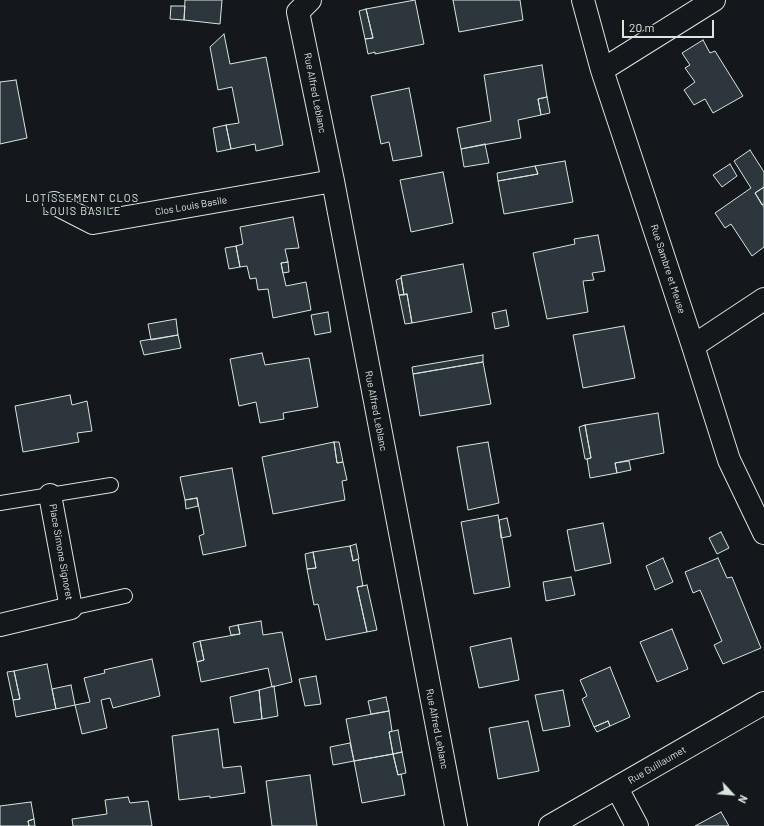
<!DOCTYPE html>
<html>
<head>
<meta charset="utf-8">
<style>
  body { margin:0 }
  #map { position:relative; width:764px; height:826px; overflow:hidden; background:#14181c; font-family:Barlow,sans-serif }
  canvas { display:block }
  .north { position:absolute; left:712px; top:774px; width:40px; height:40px; -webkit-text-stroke:3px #14181c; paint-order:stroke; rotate:116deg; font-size:11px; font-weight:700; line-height:16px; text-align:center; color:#d8e6dc }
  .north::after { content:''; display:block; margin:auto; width:14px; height:18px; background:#d8e6dc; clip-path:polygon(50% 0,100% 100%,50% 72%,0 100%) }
  .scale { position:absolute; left:622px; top:20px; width:92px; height:18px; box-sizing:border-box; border:2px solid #d8e6dc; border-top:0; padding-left:5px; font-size:12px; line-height:14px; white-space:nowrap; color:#d8e6dc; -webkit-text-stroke:3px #14181c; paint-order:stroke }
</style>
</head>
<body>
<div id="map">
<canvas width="764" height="826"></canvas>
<div class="north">N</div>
<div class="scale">20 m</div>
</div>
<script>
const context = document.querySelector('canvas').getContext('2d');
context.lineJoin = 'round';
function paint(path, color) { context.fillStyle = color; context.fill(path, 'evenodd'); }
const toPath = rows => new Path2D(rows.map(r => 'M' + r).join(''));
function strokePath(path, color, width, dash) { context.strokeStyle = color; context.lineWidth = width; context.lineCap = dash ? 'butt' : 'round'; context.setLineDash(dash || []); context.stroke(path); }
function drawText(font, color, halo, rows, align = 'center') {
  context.font = font + ' Barlow,sans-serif'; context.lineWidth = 3; context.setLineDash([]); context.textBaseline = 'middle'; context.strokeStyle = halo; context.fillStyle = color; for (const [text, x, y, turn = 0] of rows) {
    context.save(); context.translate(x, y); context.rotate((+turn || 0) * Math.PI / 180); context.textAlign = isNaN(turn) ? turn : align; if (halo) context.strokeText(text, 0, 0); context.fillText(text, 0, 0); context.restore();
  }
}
const building = toPath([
  [185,0,222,0,220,24,184,20,185,0],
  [415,0,424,44,375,54,375,52,368,54,365,39,373,38,366,9,415,0],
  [453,0,520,0,523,20,459,32,453,0],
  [171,6,185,6,184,20,170,19,171,6],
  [366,9,373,38,365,39,359,11,366,9],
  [224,34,230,64,266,57,283,145,256,151,255,144,231,149,226,125,239,123,232,87,218,90,210,47,224,34],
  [703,40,710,53,715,51,743,96,713,113,705,99,694,105,684,90,695,82,685,68,690,65,682,53,703,40],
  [542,65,547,97,538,99,541,115,518,120,521,138,461,149,457,128,491,121,484,75,542,65],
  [16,80,27,138,0,144,0,82,16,80],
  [409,88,422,156,393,161,389,142,381,144,371,96,409,88],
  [547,97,550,113,541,115,538,99,547,97],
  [226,125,231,149,217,152,213,128,226,125],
  [485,144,489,163,464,167,461,149,485,144],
  [750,150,764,172,764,187,755,193,764,207,764,247,752,256,731,224,725,228,715,213,751,188,734,161,750,150],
  [565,161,573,202,504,214,498,181,538,174,535,166,565,161],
  [730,164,737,176,722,187,713,175,730,164],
  [535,166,538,174,498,181,497,173,535,166],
  [443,172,453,223,411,232,400,180,443,172],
  [764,187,764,204,762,205,755,193,764,187],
  [293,217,299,248,285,249,288,262,281,263,283,273,286,286,306,282,311,310,273,318,268,289,258,290,256,278,250,279,247,266,240,267,236,246,243,244,240,227,293,217],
  [598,235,605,271,592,273,594,280,583,281,588,312,547,319,533,253,575,244,574,239,598,235],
  [236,246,240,267,229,269,225,248,236,246],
  [288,262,289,272,283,273,281,263,288,262],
  [463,264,472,312,412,323,407,294,404,295,401,276,463,264],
  [401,278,404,295,399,295,396,280,401,278],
  [407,294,412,323,405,324,399,295,407,294],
  [506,310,509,326,495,329,492,313,506,310],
  [328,312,331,332,315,335,311,315,328,312],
  [176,319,178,335,151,340,148,324,176,319],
  [624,326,635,378,583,388,573,335,624,326],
  [178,335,181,348,144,355,140,341,178,335],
  [262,353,265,365,309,358,318,407,283,413,284,419,260,423,256,402,239,406,230,359,262,353],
  [483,355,483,362,413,374,412,367,483,355],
  [483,362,491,404,420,416,413,374,483,362],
  [70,395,72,405,87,401,92,431,77,433,79,442,23,452,15,406,70,395],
  [658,413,664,453,615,463,617,473,590,478,587,459,591,458,585,425,658,413],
  [585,425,591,458,587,459,585,459,579,427,585,425],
  [334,442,337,463,343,462,347,480,342,481,345,500,273,514,262,457,334,442],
  [334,442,339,442,343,462,337,463,334,442],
  [488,442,499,503,468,510,457,447,488,442],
  [629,461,631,470,617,473,615,463,629,461],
  [232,468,246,546,203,555,199,536,204,534,197,498,185,500,180,477,232,468],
  [197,498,198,506,186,509,185,500,197,498],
  [498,515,510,587,474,594,461,522,498,515],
  [507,518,511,536,501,538,499,520,507,518],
  [603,523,611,563,575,571,567,530,603,523],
  [721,532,729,548,717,554,709,538,721,532],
  [356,544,359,559,353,561,350,546,356,544],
  [350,546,353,561,358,559,363,586,357,587,367,632,326,640,318,604,314,605,307,569,316,568,313,552,350,546],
  [313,552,316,568,307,569,305,554,313,552],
  [663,558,673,582,655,590,646,566,663,558],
  [718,558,727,578,732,577,761,648,723,664,714,645,722,641,700,590,693,593,685,572,718,558],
  [571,577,575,595,546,601,543,582,571,577],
  [367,585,377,630,367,632,357,587,367,585],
  [261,621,263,635,282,632,292,682,272,687,268,668,201,682,197,662,204,660,200,641,240,634,238,625,261,621],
  [238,625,240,634,231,635,229,627,238,625],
  [672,629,688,669,657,682,640,642,672,629],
  [511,638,519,680,479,688,470,647,511,638],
  [200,641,204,660,197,662,193,643,200,641],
  [152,659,160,696,113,708,110,698,101,700,107,728,82,734,75,705,90,702,84,678,105,673,104,670,152,659],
  [47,664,56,709,16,717,13,700,20,699,14,671,47,664],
  [610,667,630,717,610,726,608,721,594,727,582,699,587,696,580,680,610,667],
  [14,671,20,699,13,700,7,672,14,671],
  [316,676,321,704,305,706,299,679,316,676],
  [71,685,75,705,56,709,52,689,71,685],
  [274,686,278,716,262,719,259,690,274,686],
  [259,690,262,719,234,723,230,697,259,690],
  [563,690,570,726,543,731,535,695,563,690],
  [386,697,389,711,371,714,368,701,386,697],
  [389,711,392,731,389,732,393,754,354,761,346,719,389,711],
  [528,721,539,771,498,779,489,728,528,721],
  [608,721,610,726,597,732,594,727,608,721],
  [218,729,223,768,241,766,245,793,210,798,210,796,179,800,172,736,218,729],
  [398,730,402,752,393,754,389,732,398,730],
  [350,743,354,761,333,765,330,747,350,743],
  [402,752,406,773,398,775,393,754,402,752],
  [393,754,398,775,401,774,405,795,362,803,354,761,393,754],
  [310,775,317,826,272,826,266,781,310,775],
  [128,797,130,803,148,801,152,826,73,826,72,819,107,814,105,800,128,797],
  [31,802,34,819,28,821,29,826,0,826,0,806,31,802],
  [721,812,729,826,695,826,721,812],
  [34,819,35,826,29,826,28,821,34,819]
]);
paint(building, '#2c363c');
strokePath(building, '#d8e6dc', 1);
const service = toPath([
  [0,503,111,485],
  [71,608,125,596]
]);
const minor = toPath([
  [310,0,298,12,333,181,456,826],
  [583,0,602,70,693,346,729,460,764,533],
  [602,70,714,0],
  [54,203,93,223,333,181],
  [693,346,764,299],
  [0,625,71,608,50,495],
  [617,788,637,826],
  [550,826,764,703]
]);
strokePath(service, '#d8e6dc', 16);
strokePath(minor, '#d8e6dc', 24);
strokePath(service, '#14181c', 14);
strokePath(minor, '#14181c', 22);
drawText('10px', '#d8e6dc', '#14181c', [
  ["Rue Alfred Leblanc",315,93,79],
  ["Clos Louis Basile",191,206,-10],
  ["Rue Sambre et Meuse",668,269,72],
  ["Rue Alfred Leblanc",376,411,79],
  ["Place Simone Signoret",61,552,80],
  ["Rue Alfred Leblanc",437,729,79],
  ["Rue Guillaumet",657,765,-30]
]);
context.letterSpacing = '1px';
drawText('11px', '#d8e6dc', '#14181c', [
  ["LOTISSEMENT CLOS",82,198],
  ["LOUIS BASILE",82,211]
]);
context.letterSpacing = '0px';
</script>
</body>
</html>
